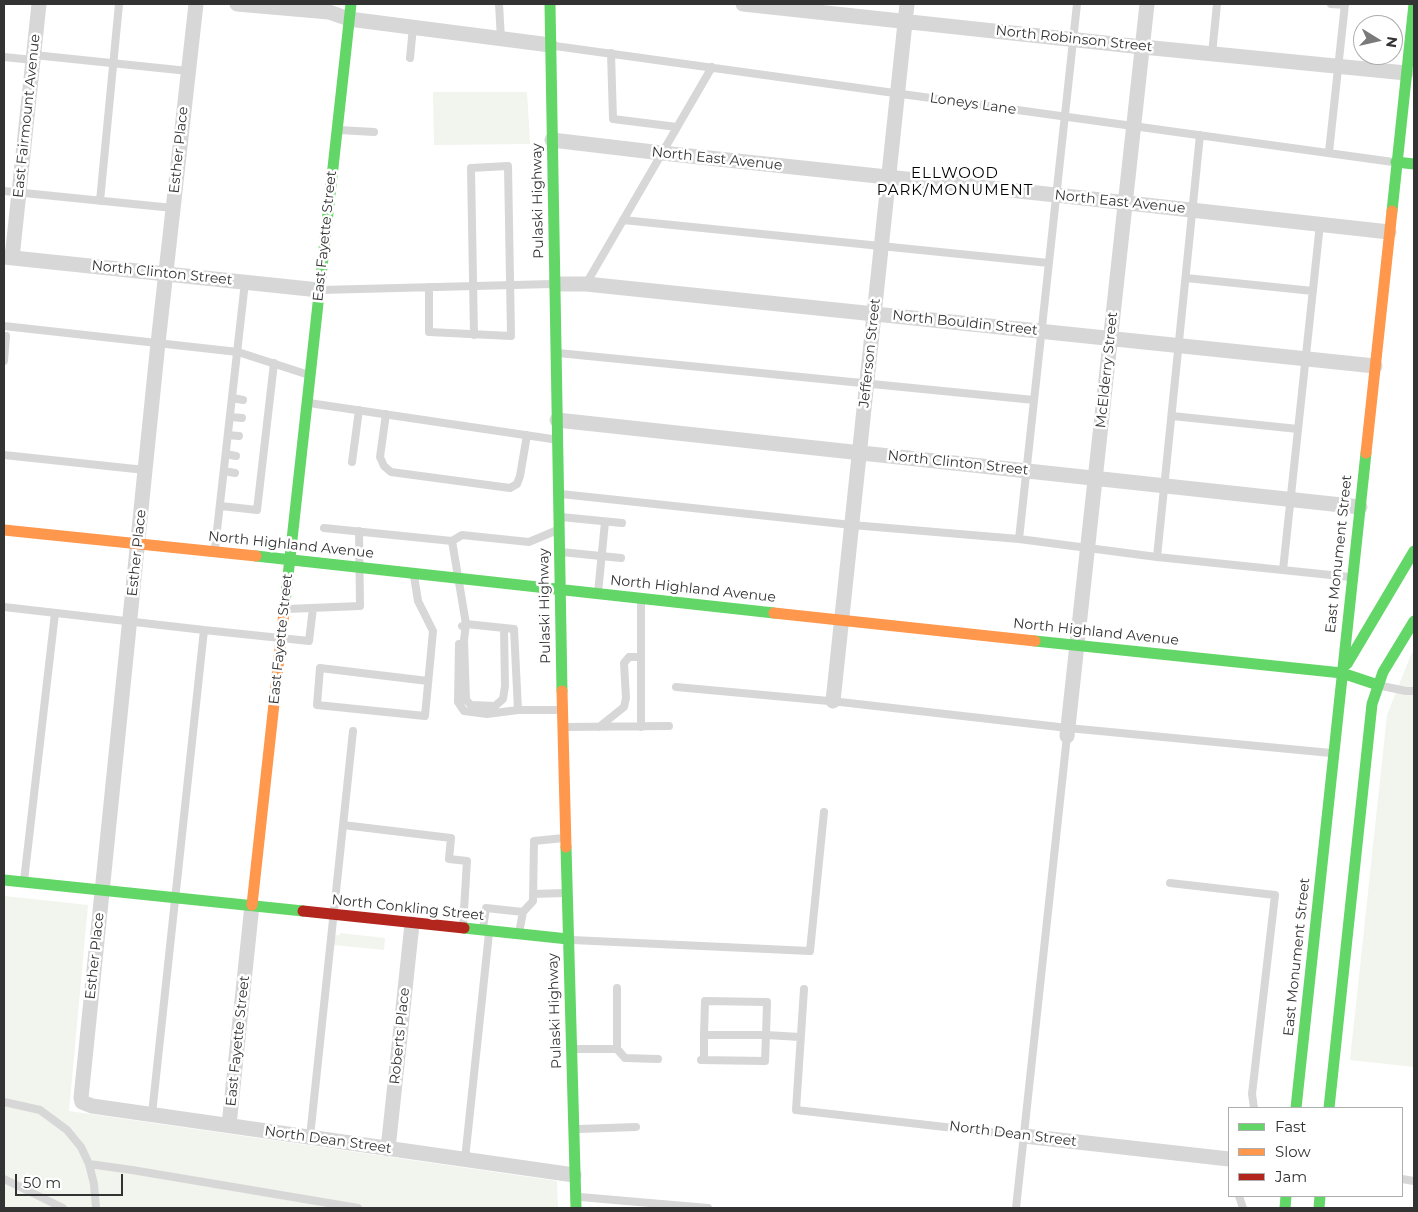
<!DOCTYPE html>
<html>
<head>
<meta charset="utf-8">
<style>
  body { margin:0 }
  #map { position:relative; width:1418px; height:1212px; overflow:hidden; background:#fff; font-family:Montserrat,sans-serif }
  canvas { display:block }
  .frame { position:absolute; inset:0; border:5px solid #333; pointer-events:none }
  .legend { position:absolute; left:1228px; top:1107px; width:175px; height:90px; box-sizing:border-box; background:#fff; border:1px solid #adadad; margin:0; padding:6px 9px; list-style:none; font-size:15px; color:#333 }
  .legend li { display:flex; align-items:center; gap:10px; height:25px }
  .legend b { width:25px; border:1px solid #adadad }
  .north { position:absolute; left:1353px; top:15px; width:50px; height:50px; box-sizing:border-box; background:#fff; border:1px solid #adadad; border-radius:50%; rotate:99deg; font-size:14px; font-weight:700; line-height:20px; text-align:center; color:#333 }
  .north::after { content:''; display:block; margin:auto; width:18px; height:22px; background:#7a7a7a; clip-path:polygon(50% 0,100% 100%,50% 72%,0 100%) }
  .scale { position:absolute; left:15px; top:1174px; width:108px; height:22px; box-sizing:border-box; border:2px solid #333; border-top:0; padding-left:6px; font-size:15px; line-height:18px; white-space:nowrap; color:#333; -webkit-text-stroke:4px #fff; paint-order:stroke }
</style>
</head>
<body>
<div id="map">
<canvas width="1418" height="1212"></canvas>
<div class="frame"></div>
<ul class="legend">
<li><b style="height:6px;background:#63d668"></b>Fast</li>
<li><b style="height:6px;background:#ff974d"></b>Slow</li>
<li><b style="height:6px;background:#b3261e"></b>Jam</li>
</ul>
<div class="north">N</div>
<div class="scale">50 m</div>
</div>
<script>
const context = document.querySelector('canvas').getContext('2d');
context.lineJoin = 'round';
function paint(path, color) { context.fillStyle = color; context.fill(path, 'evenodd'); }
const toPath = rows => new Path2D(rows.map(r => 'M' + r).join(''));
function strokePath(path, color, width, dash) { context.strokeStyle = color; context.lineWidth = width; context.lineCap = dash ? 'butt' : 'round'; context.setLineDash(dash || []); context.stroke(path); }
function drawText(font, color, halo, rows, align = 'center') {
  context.font = font + ' Montserrat,sans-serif'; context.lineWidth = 5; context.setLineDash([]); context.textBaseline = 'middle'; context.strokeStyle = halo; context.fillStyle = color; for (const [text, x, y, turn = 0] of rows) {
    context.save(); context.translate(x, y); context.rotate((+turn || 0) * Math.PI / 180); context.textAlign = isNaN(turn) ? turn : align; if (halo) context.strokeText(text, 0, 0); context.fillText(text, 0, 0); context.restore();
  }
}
paint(toPath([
  [433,92,527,92,530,144,434,145],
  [1412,652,1414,654,1414,1067,1350,1060,1387,715],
  [4,896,88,905,69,1111,557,1181,558,1208,4,1208],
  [340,933,385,938,384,950,334,945,335,935,340,935]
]), '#f1f5ed');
strokePath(toPath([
  [499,4,501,39],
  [1331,4,1345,5],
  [555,46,1393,162],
  [611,53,613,119,677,127],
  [1212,54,1217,4],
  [34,55,188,71],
  [4,57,33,60],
  [410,58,413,27],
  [339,130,374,132],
  [1329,152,1345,4],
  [4,191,173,208],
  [100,201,119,4],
  [623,220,1049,263],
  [1186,278,1313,291],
  [586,284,712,67],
  [429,287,429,332,511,336,508,166,471,168,474,335],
  [321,290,552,284],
  [4,326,238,352,309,375],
  [558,353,1034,400],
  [4,361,6,336],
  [233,398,243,400],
  [309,403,552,439],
  [386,414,380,457,384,466,391,472,510,488,517,484,520,476,527,435],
  [1172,416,1298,429],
  [231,417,242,418],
  [228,435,239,436],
  [226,454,236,456],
  [4,455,145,470],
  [352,462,359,410],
  [224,471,235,473],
  [561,494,852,525,1019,539,1157,557,1350,577],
  [221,506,257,510,274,363],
  [561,517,622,523],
  [324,528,452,541],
  [1019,539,1077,4],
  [215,548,245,282],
  [561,552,621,558],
  [1157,557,1200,135],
  [1283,570,1320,224],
  [414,576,418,601,433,631,425,716,317,705,320,668,428,681],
  [598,593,605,522],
  [641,604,641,727],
  [4,607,204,630],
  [286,609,360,606,359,531],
  [462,626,466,624,514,629,518,710],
  [504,628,505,686,503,699,495,706,471,705,466,700,464,640,466,624,452,541,462,535,529,542,555,531],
  [459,644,458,702,464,711,487,714,518,710,558,710],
  [1382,686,1406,691,1414,691],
  [676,687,840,702,1068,728,1331,753],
  [565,727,669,726],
  [599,727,624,707,626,698,624,663,629,657,641,657],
  [343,825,451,838,449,859,467,861,463,926],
  [24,881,55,613],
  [1170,883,1275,895,1252,1094,1254,1108],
  [533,894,565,893],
  [483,928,486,908,523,912],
  [519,933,523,912,533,901,534,841,564,838],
  [572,940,810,951,824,812],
  [617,988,617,1049],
  [804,989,796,1110,1024,1136],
  [575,1049,617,1049,625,1058,658,1059],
  [701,1060,765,1061,766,1035,800,1037],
  [704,1060,704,1035,705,1001,767,1002,766,1035,704,1035],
  [4,1102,40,1110,67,1130,81,1147,89,1164,94,1184,96,1208],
  [152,1114,204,630,309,641,313,608],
  [578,1129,636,1127],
  [310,1137,353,731],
  [465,1159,489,933],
  [89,1164,132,1170,358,1208],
  [4,1179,63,1208],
  [1402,1179,1414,1181],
  [1239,1196,1243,1208],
  [580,1197,708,1208],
  [1016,1208,1067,736]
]), '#d7d7d7', 8);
strokePath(toPath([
  [196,4,158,343,81,1098,82,1102,92,1106,574,1175],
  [237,4,329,12,349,19,550,45],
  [743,4,1133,46,1406,73],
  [552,140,662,153,1056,195,1389,232],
  [4,257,319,290],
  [12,258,39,4],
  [555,284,586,284,1375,366],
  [557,420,1360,507],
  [833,701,907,4],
  [1067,736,1147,4],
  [229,1125,252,905],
  [1024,1136,1229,1159],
  [388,1149,412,924]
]), '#d7d7d7', 15);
strokePath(toPath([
  [550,4,562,691],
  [1396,162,1414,164],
  [1392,211,1414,4],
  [256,556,774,613],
  [285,603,351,4],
  [1035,641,1342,673,1378,685],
  [1347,664,1414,551],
  [566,847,576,1208],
  [4,880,303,911],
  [464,928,568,939],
  [1296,1108,1366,453],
  [1329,1108,1372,704,1383,672,1414,621],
  [1285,1208,1286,1196],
  [1319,1208,1320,1196]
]), '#63d668', 11);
strokePath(toPath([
  [1366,453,1392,211],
  [4,530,256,556],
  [774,613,1035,641],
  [562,691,566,847],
  [252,905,285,603]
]), '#ff974d', 11);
strokePath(toPath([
  [303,911,464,928]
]), '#b3261e', 11);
drawText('14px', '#333', '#fff', [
  ["North Robinson Street",1074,39,6],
  ["Loneys Lane",973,104,8],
  ["East Fairmount Avenue",27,116,-84],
  ["Esther Place",179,150,-84],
  ["North East Avenue",717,159,6],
  ["Pulaski Highway",538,201,-91],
  ["North East Avenue",1120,202,6],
  ["East Fayette Street",325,236,-84],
  ["North Clinton Street",162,273,6],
  ["North Bouldin Street",965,323,6],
  ["Jefferson Street",870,353,-84],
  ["McElderry Street",1107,370,-84],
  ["North Clinton Street",958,463,6],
  ["North Highland Avenue",291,545,6],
  ["Esther Place",137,553,-84],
  ["East Monument Street",1339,554,-84],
  ["North Highland Avenue",693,589,6],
  ["Pulaski Highway",545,606,-91],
  ["North Highland Avenue",1096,632,6],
  ["East Fayette Street",281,639,-84],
  ["North Conkling Street",408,908,6],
  ["Esther Place",95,956,-84],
  ["East Monument Street",1297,957,-84],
  ["Pulaski Highway",555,1011,-92],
  ["Roberts Place",400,1036,-84],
  ["East Fayette Street",238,1041,-84],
  ["North Dean Street",1013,1134,7],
  ["North Dean Street",328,1140,8]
]);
context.letterSpacing = '1px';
drawText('15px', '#000', '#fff', [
  ["ELLWOOD",955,174],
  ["PARK/MONUMENT",955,191]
]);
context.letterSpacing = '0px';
</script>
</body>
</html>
